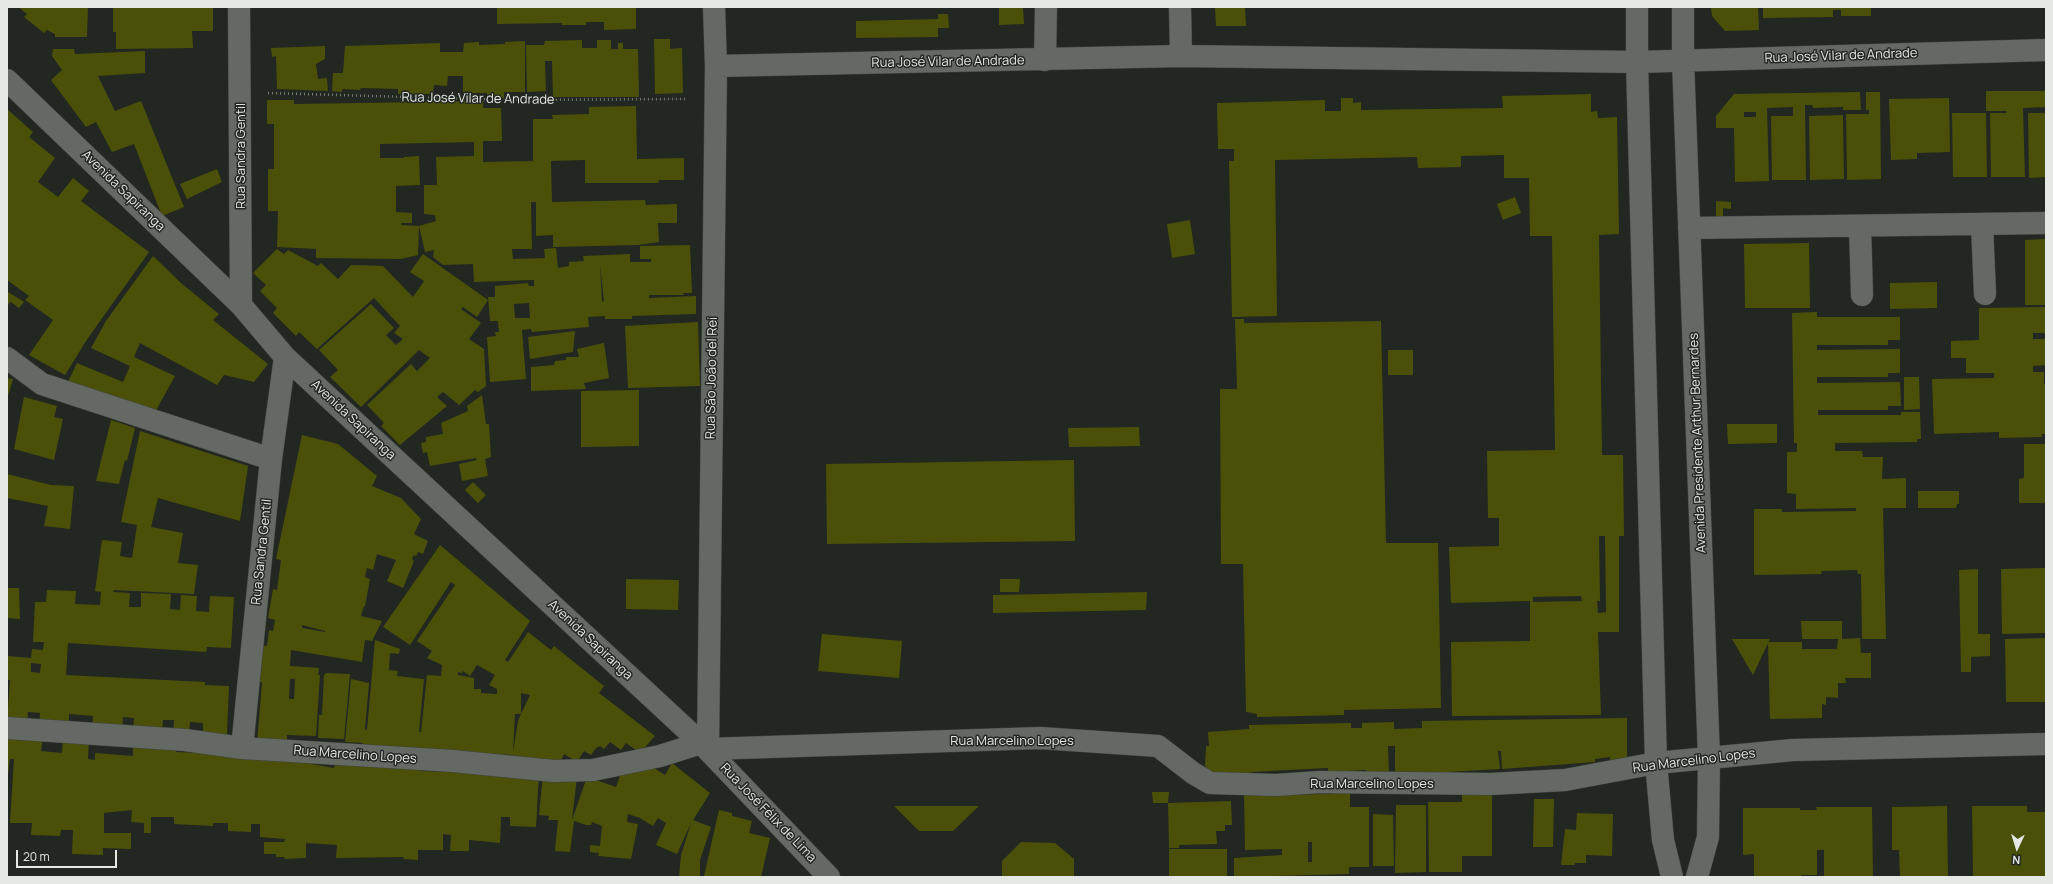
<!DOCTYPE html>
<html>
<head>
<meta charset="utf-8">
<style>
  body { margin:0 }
  #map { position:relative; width:2053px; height:884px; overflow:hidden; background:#222721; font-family:Manrope,sans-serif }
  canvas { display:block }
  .frame { position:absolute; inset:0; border:8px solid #e5e8e5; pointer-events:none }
  .north { position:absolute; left:1997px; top:828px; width:40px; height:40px; -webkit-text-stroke:3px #222721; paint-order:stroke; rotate:184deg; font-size:11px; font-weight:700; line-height:16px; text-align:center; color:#e5e8e5 }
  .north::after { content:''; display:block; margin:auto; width:14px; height:18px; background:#e5e8e5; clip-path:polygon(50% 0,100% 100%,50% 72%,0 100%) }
  .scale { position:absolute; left:16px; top:850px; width:101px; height:18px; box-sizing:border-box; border:2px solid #e5e8e5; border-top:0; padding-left:5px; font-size:12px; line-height:14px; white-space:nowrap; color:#e5e8e5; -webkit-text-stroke:3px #222721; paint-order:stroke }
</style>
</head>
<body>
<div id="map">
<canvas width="2053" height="884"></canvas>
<div class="frame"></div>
<div class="north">N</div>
<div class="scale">20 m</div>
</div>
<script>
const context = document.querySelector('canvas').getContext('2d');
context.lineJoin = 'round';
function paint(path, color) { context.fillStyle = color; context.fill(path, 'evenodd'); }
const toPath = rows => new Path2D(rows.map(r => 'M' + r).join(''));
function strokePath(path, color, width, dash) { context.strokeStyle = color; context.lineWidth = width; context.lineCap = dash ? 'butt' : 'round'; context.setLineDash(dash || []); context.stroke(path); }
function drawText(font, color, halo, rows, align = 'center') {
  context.font = font + ' Manrope,sans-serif'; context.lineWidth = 3; context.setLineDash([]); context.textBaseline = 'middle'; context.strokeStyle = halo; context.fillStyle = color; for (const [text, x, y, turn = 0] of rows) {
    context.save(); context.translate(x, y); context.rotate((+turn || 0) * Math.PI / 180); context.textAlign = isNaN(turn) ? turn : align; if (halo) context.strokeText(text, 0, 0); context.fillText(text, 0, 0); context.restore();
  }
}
paint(toPath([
  [18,7,88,7,87,37,55,37,55,34,47,30,44,33,24,17,27,14],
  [113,7,213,7,213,31,192,31,193,48,116,49,116,32,113,32],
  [497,7,636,7,636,29,604,30,604,22,586,22,586,25,562,25,562,23,497,24],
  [999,7,1023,7,1024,24,999,25],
  [1215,7,1245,7,1246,26,1216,26],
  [1711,7,1758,7,1759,30,1725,31,1712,16],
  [1763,7,1871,7,1871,16,1841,16,1841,10,1833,10,1833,17,1763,18],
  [938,14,948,14,949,28,938,28,938,37,856,38,856,21,938,19],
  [654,39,670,39,670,49,682,48,683,93,655,94],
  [582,40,582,48,597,48,597,40,611,40,611,49,618,49,618,43,623,43,623,49,638,49,639,97,553,97,552,61,545,61,546,91,527,92,526,45,544,45,545,41],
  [525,41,525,92,504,92,504,98,487,98,487,93,463,93,463,76,448,76,447,86,434,85,433,94,398,94,398,89,361,88,360,90,342,89,342,92,332,91,333,73,343,73,345,46,440,43,440,52,463,52,464,43,479,42,479,45,505,44,505,42],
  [325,46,325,59,316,64,318,79,327,78,328,91,277,89,276,56,272,57,271,48],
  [53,49,74,49,75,54,145,51,145,73,98,76,115,111,141,101,184,207,162,216,134,144,112,152,96,122,86,127,51,80,62,70,52,56],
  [1986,91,2046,91,2046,107,2023,108,2025,177,1991,177,1990,113,2006,113,2006,111,1986,111],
  [1860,92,1861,110,1843,110,1843,107,1813,108,1812,105,1805,105,1806,180,1772,180,1771,116,1793,116,1793,107,1767,108,1769,181,1735,182,1734,128,1716,128,1716,116,1734,94],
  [1744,112,1756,112,1756,117,1744,117],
  [1866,92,1880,92,1881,179,1847,180,1846,114,1869,114,1869,110,1866,110],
  [1591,94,1591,112,1597,111,1598,118,1617,117,1619,234,1599,235,1602,455,1623,455,1624,536,1619,536,1619,632,1598,632,1601,715,1452,716,1451,642,1530,641,1530,601,1451,603,1449,547,1499,546,1499,518,1488,518,1487,451,1555,450,1552,236,1530,236,1529,178,1504,178,1504,155,1461,156,1461,167,1418,168,1417,157,1275,160,1277,316,1232,317,1229,161,1234,161,1234,149,1218,149,1217,103,1325,100,1325,111,1341,111,1341,98,1353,98,1353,103,1361,102,1361,110,1503,108,1502,96],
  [1599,536,1605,536,1606,612,1598,613,1597,601,1600,601],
  [1581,596,1582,601,1533,602,1533,597],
  [1949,98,1950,152,1917,153,1917,159,1891,160,1889,99],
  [267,100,294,100,294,104,483,101,483,108,501,108,502,141,483,141,483,162,533,161,533,119,553,119,552,115,589,114,589,107,636,106,637,159,684,158,684,180,659,180,658,183,585,183,585,160,551,161,552,202,645,200,646,205,677,204,677,223,658,223,659,242,638,245,553,247,553,235,536,236,536,202,531,202,532,249,512,249,513,259,545,258,544,249,556,248,558,268,569,266,569,262,584,261,583,256,630,254,630,262,651,262,651,259,640,259,640,246,690,245,692,293,683,293,684,295,649,295,649,298,696,296,696,314,632,316,632,319,605,319,605,316,588,317,589,327,532,332,531,329,522,330,526,379,490,382,487,337,496,336,495,332,499,332,498,321,490,321,488,297,495,297,495,286,528,283,529,286,534,286,534,280,474,282,473,264,443,265,433,257,434,250,425,252,419,226,436,221,435,215,424,214,424,185,437,185,436,157,474,156,474,142,380,144,380,158,404,158,404,157,419,156,420,185,396,186,396,212,412,213,412,223,401,223,401,225,419,226,418,255,401,259,316,258,316,249,277,247,278,211,268,211,268,169,274,169,274,124,267,124],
  [600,264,604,302,602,301],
  [529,303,530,318,515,318,514,304],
  [7,109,33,132,29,137,55,158,38,182,58,197,73,178,89,191,81,201,149,252,86,341,65,375,29,355,53,320,25,300,29,296,7,280],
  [1952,113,1986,113,1987,177,1953,177],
  [2028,113,2046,113,2046,177,2029,178],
  [1843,115,1844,179,1810,180,1809,116],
  [217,169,222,182,187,199,180,184],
  [1515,197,1521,213,1503,220,1497,204],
  [1716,201,1731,202,1731,209,1723,208,1723,218,1716,218],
  [1190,220,1195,254,1172,258,1167,224],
  [2046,239,2046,305,2025,305,2025,240],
  [1809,243,1810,308,1745,308,1744,244],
  [277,249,284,254,288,250,318,266,321,263,338,279,351,265,383,266,413,297,424,281,410,272,423,254,488,300,477,317,463,307,461,309,481,323,469,339,484,349,486,386,478,392,475,390,459,405,443,392,437,397,447,406,400,445,381,426,384,423,367,405,411,364,417,371,430,358,419,350,361,407,330,377,338,370,319,350,371,304,394,328,386,335,396,345,403,339,394,333,400,326,374,298,317,349,299,332,296,336,273,313,277,308,260,291,266,285,253,273],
  [153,256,181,283,219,314,213,320,268,364,254,382,224,375,217,385,140,343,134,357,175,376,154,414,65,388,77,363,123,382,130,366,91,348,106,321],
  [1937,282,1937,308,1890,309,1890,283],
  [8,292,24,302,19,308,11,302,7,305],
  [2046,307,2046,333,2033,333,2033,339,2046,339,2046,365,2033,366,2033,372,2044,372,2044,384,2046,384,2046,434,2042,434,2042,437,1999,438,1999,432,1934,434,1932,379,1994,378,1994,373,1966,373,1966,358,1951,358,1951,341,1979,340,1979,308],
  [1817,312,1817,317,1900,317,1900,340,1888,340,1888,345,1817,345,1817,350,1900,349,1900,373,1888,373,1888,377,1817,377,1817,383,1900,382,1901,406,1888,406,1888,410,1818,410,1818,415,1901,415,1901,412,1920,412,1921,439,1917,439,1917,442,1835,443,1835,451,1862,451,1863,457,1883,457,1882,479,1906,478,1906,508,1883,508,1886,639,1862,639,1861,574,1858,574,1857,570,1822,571,1821,574,1754,575,1754,509,1782,509,1782,512,1856,511,1856,508,1796,509,1796,494,1787,493,1787,452,1797,452,1797,443,1794,443,1792,313],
  [1235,319,1244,319,1244,323,1381,321,1386,543,1438,543,1441,708,1344,710,1344,715,1257,717,1257,714,1246,712,1243,564,1221,564,1220,389,1237,389],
  [698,322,700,386,628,388,625,326],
  [575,331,573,352,530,359,528,337],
  [604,343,609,378,584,383,586,389,531,391,531,367,554,365,555,361,566,360,566,357,579,357,577,349],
  [1388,350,1413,350,1413,375,1388,375],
  [1904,377,1919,377,1920,409,1904,410],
  [7,378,13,379,7,399],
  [639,390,639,446,581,447,581,391],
  [482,395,486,424,489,424,491,457,485,459,488,476,462,481,459,464,477,460,476,458,430,466,427,452,423,453,421,443,426,442,426,437,443,434,441,423,468,411,467,406],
  [24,397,57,406,54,417,63,419,54,460,14,449],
  [111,420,135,428,127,461,125,460,119,484,96,481],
  [1727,424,1777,424,1777,443,1728,444],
  [1139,427,1140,446,1069,447,1068,428],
  [140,431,248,466,240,521,158,498,151,527,183,533,178,563,198,565,194,594,114,590,113,592,130,593,129,607,141,607,141,593,171,594,170,609,180,610,181,595,197,596,196,611,209,612,210,596,234,597,231,648,207,647,206,652,68,643,66,675,205,682,205,685,229,686,227,735,203,733,203,723,190,722,189,734,173,733,174,720,163,720,162,733,133,731,134,718,123,717,122,730,92,728,93,716,69,714,69,727,39,726,40,713,28,712,27,725,7,723,10,680,7,680,7,656,31,658,32,649,43,650,44,642,33,642,35,602,46,602,47,590,76,591,75,604,100,605,101,592,95,591,102,540,122,542,120,556,132,558,137,525,121,522],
  [31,663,41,664,40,673,31,672],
  [302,435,338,444,377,476,372,486,401,498,421,519,414,534,428,541,423,554,418,552,416,556,414,555,412,559,414,561,403,588,387,581,396,560,377,554,373,570,367,568,365,577,370,579,365,606,364,606,361,616,382,621,372,641,365,640,362,662,291,650,290,666,319,668,318,675,320,675,316,736,287,735,287,744,257,743,262,682,259,682,262,645,267,646,269,630,273,631,275,620,268,618,273,589,277,590,281,560,276,559],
  [302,625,325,631,325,632,302,628],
  [290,679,295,679,294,699,289,699],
  [2024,444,2046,444,2046,503,2019,503,2019,479,2024,478],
  [1074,460,1075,541,827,544,826,464],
  [7,474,51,485,74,486,70,529,44,526,48,506,7,498],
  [473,482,486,495,478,503,465,490],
  [1918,491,1959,491,1959,504,1957,504,1956,508,1918,508],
  [440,545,530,621,505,660,508,662,528,632,551,650,554,646,604,686,599,693,655,736,640,753,626,743,621,750,610,742,604,749,600,746,596,748,591,755,584,751,577,762,564,754,560,763,512,760,513,755,363,745,363,743,345,742,351,679,369,683,365,729,367,730,375,640,400,649,399,654,390,653,389,670,398,671,397,676,424,679,419,732,421,732,427,675,441,676,442,665,427,658,432,651,417,641,455,585,451,582,410,645,383,627],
  [477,665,495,675,489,685,497,689,497,694,481,693,481,689,474,689,474,678,458,675,458,672,462,673,463,671,470,676],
  [521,693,530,695,521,714],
  [515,714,521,714,518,721,513,752],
  [2044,568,2046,568,2046,633,2002,634,2001,569],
  [1978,569,1978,634,1990,634,1990,656,1971,657,1971,672,1961,672,1959,570],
  [626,579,679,580,678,610,626,609],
  [1000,579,1020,579,1019,592,1000,592],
  [7,588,19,588,20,619,7,618],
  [1147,592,1146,610,993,613,993,595],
  [1801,621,1842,621,1842,639,1860,638,1861,653,1871,653,1871,678,1845,678,1846,683,1838,683,1838,698,1826,697,1826,705,1822,704,1822,718,1770,719,1768,642,1802,642,1802,649,1837,649,1838,639,1802,639],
  [822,634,902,641,899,678,818,671],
  [2046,638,2046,702,2006,702,2005,639],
  [1732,639,1770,639,1753,675],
  [326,673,350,674,344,739,318,738,319,715,322,715,324,675],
  [1627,718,1627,760,1610,761,1610,757,1595,759,1595,762,1502,769,1501,751,1498,751,1500,769,1395,775,1395,746,1388,746,1389,775,1367,776,1366,770,1328,772,1328,768,1251,772,1251,777,1212,775,1205,766,1206,746,1209,746,1208,732,1249,729,1249,725,1351,723,1351,728,1362,728,1362,723,1394,722,1394,729,1422,728,1422,721],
  [7,736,43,738,41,751,62,753,63,738,89,739,88,759,95,760,95,753,133,756,133,746,177,744,176,752,312,757,311,764,334,768,335,764,389,768,390,763,422,765,421,771,454,772,454,769,539,773,536,827,510,826,510,817,501,817,500,843,469,840,469,851,450,851,451,835,443,834,443,850,418,850,418,860,403,859,404,857,336,858,337,845,306,843,306,858,285,859,284,857,276,857,276,854,264,854,264,842,284,842,285,839,260,837,260,824,251,824,251,832,228,831,228,823,213,823,213,826,174,824,174,817,151,817,151,833,144,833,144,823,131,822,132,810,104,813,104,833,131,833,131,849,103,848,103,855,72,854,73,830,61,830,60,836,31,835,32,823,10,823,14,759,10,759,7,783],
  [672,763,710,793,693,820,711,827,700,860,700,877,679,877,681,855,691,823,677,854,656,845,666,823,658,818,653,826,640,818,628,814,627,822,638,824,631,859,598,856,599,853,590,852,590,845,600,846,602,826,592,822,591,825,586,825,574,821,570,852,555,851,558,820,548,820,549,816,539,815,543,774,577,777,572,820,587,777,616,787,622,770,649,765,665,775],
  [1333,790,1350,791,1350,807,1369,807,1369,867,1349,867,1349,874,1234,877,1234,858,1282,855,1282,849,1245,850,1244,795,1333,794],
  [1308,842,1312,842,1312,862,1308,862],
  [1152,792,1169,792,1168,803,1153,803],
  [1462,795,1492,795,1492,856,1462,856,1462,872,1429,872,1428,802,1462,802],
  [1534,799,1554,799,1553,847,1533,847],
  [1231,801,1232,825,1225,825,1225,831,1216,831,1217,844,1179,845,1179,848,1169,848,1168,803],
  [1396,805,1426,805,1426,872,1395,873],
  [894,806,979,806,953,831,919,831],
  [1947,806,1948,877,1900,877,1899,850,1892,850,1892,807],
  [1972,806,2027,806,2027,812,2046,812,2046,877,1973,877],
  [1816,807,1872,807,1873,877,1824,877,1824,850,1817,850,1817,875,1801,875,1801,877,1754,877,1754,854,1743,855,1743,808,1800,808,1800,810,1817,810],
  [719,810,732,813,732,816,752,821,749,833,770,838,761,877,704,876],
  [1577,813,1613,814,1612,856,1586,855,1586,863,1575,863,1575,865,1561,865,1565,829,1576,830],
  [1373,814,1393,815,1394,866,1373,866],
  [1021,842,1055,843,1074,859,1074,877,1002,877,1002,861],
  [1169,849,1227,849,1227,877,1169,877]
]), '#4b5009');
const minor = toPath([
  [239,7,241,305],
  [1180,7,1181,56],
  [1637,7,1637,62,1656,763,1663,840,1672,877],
  [1683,7,1683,60,1709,758,1708,837,1697,877],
  [1045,60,1046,7],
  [716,66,1181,56,1637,62,2046,50],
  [7,80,241,305,285,357,701,743,829,877],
  [1982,224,1985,294],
  [1860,226,1862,295],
  [1689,228,2046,223],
  [7,358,42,384,271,459],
  [7,728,185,740,242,748,453,761,554,771,593,770,660,756,701,743],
  [242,748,271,459,285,357],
  [708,749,1040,738,1158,746,1193,773,1210,783,1276,785,1320,782,1490,784,1565,780,1656,763,1793,750,2046,744],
  [708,749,716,66,714,7]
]);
strokePath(minor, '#40443f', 23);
strokePath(toPath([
  [268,93,510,100,687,99]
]), '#7c807b', 2.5, [1, 3]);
strokePath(minor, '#646963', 22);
drawText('13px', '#e5e8e5', '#222721', [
  ["Rua José Vilar de Andrade",1841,56,-2],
  ["Rua José Vilar de Andrade",948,62,-1],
  ["Rua José Vilar de Andrade",478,99,1],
  ["Rua Sandra Gentil",241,156,-90],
  ["Avenida Sapiranga",123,191,44],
  ["Rua São João del Rei",712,378,-89],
  ["Avenida Sapiranga",353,420,43],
  ["Avenida Presidente Arthur Bernardes",1698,443,-92],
  ["Rua Sandra Gentil",262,552,-84],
  ["Avenida Sapiranga",590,640,43],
  ["Rua Marcelino Lopes",1012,741],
  ["Rua Marcelino Lopes",355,755,4],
  ["Rua Marcelino Lopes",1694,761,-7],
  ["Rua Marcelino Lopes",1372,784],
  ["Rua José Félix de Lima",768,813,46]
]);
</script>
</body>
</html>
